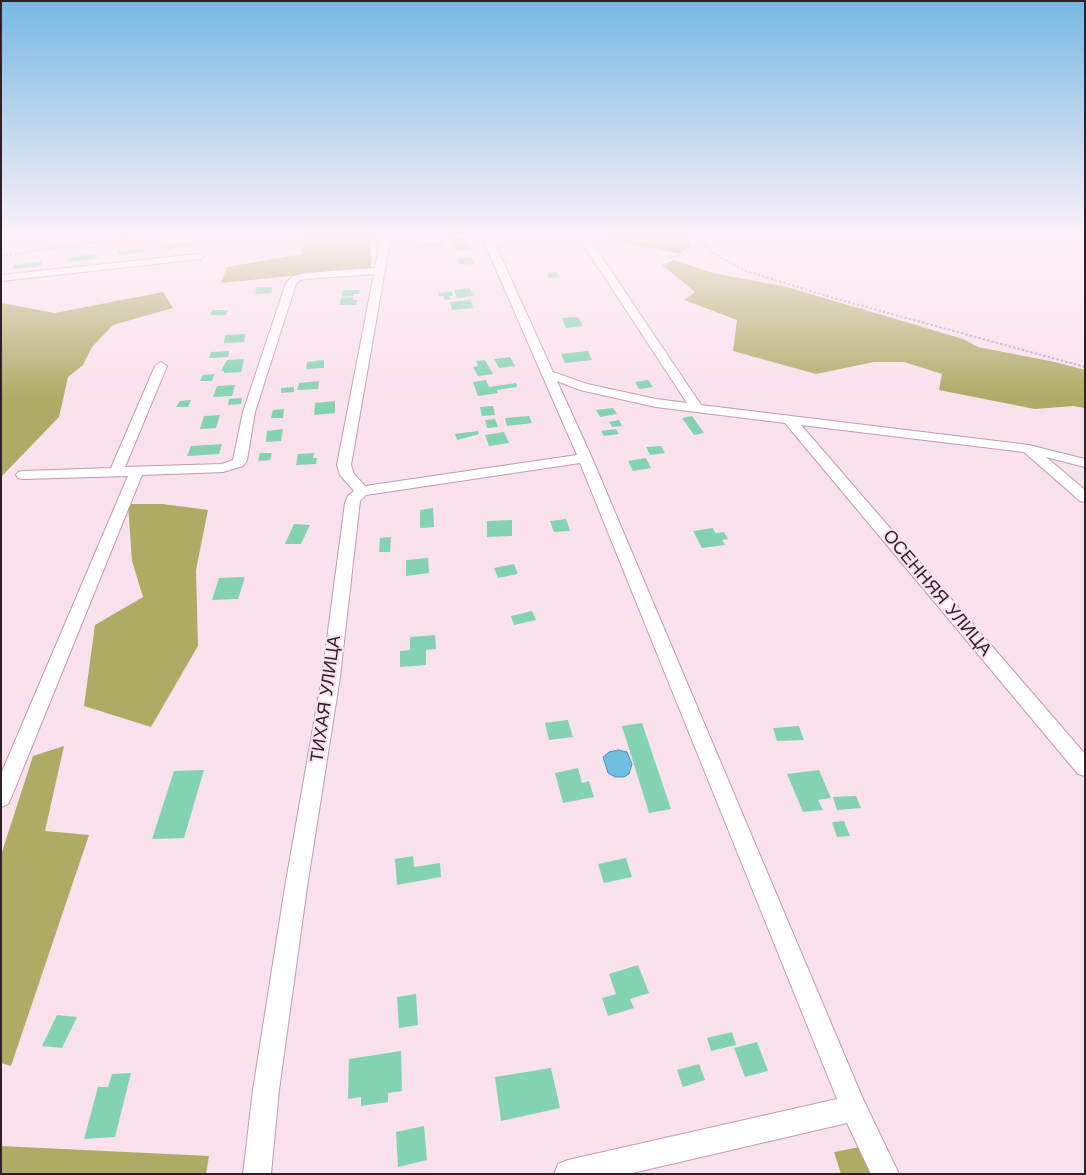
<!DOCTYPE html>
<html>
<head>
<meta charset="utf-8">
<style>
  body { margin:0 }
  #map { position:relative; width:1086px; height:1175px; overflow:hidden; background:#fae1ee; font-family:"Work Sans",sans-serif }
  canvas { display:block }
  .frame { position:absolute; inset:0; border:2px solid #302129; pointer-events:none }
</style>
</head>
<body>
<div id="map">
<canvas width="1086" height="1175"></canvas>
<div class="frame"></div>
</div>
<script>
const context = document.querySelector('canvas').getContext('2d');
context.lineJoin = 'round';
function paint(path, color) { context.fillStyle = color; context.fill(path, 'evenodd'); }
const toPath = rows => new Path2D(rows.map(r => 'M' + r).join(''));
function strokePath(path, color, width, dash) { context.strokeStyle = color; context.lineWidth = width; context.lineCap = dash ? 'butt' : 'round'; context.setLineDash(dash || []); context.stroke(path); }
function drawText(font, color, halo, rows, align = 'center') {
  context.font = font + ' "Work Sans",sans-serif'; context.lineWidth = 4.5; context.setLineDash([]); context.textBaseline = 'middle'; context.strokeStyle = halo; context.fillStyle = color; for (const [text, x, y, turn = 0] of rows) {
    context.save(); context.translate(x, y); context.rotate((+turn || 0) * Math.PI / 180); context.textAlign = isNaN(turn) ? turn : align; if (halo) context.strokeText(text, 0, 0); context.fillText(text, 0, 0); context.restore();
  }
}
paint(toPath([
  [307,235,375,235,370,245,371,268,221,283,227,267,302,254],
  [603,235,691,235,688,239,690,247,678,254,657,248,640,247],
  [674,260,713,273,787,287,963,339,978,347,1055,362,1085,370,1085,408,1073,406,1035,409,939,390,942,374,904,362,874,362,816,374,733,351,737,320,684,300,695,292,662,265],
  [163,292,173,308,113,325,92,347,83,365,68,377,59,417,1,477,1,303,55,313],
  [128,504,163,504,208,510,196,570,198,646,151,727,84,706,95,625,143,597,132,561],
  [64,746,45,831,89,835,11,1066,1,1063,1,855,33,756],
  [1,1146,209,1156,206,1174,1,1174],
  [865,1146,877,1174,841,1174,834,1152]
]), '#aeab65');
const water = toPath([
  [618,750,627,752,632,764,629,774,624,777,615,777,608,773,603,757,609,752,618,750]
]);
paint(water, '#6dbedf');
strokePath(water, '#5b8fa8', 1);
paint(toPath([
  [463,237,471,249,455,251,450,238],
  [193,241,193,246,167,249,167,244],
  [443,242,443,245,422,246,422,244],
  [145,248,145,252,118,255,118,251],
  [96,254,95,259,68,262,69,257],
  [471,257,474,264,461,265,458,259],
  [42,261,41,266,13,269,14,265],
  [557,272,560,277,549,278,547,273],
  [257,287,273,287,271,293,255,294],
  [470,288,473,296,457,298,454,290],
  [343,290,360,290,359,294,354,294,353,296,342,297],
  [447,292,452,292,453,296,449,296,451,299,445,300,443,296,439,296,438,293],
  [353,297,353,300,357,300,356,305,340,305,341,298],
  [471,300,473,308,452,310,450,302],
  [212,310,228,310,226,315,210,315],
  [578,317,583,326,566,328,562,318],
  [245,334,244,342,224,343,225,335],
  [229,351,228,357,209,358,211,352],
  [588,351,592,360,565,363,561,354],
  [510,357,515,366,499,368,494,359],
  [244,359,241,372,224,373,224,371,221,371,227,360],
  [324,360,324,368,306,369,307,362],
  [485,360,493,374,478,376,473,367,478,366,476,361],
  [215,374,212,381,200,381,203,375],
  [486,380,489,387,516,383,517,387,497,390,498,393,478,396,473,382],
  [648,380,653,387,639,389,635,382],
  [319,381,318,389,297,390,299,383],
  [235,385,232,396,213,397,217,386],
  [294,387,294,392,281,393,281,388],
  [242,398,241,404,228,405,229,399],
  [191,400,188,407,176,407,180,401],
  [335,401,335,413,314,415,315,403],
  [493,406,495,415,482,416,480,407],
  [613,408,617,414,600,417,596,410],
  [284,409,283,418,271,418,273,410],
  [220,415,216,428,200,429,204,416],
  [529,416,532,423,507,426,505,418],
  [692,416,704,433,694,435,682,418],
  [495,419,498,427,487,428,485,420],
  [619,420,622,426,612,427,609,422],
  [283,429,281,441,266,442,267,431],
  [616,429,619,434,604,436,601,431],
  [478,431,479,434,457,440,455,434],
  [504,432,509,443,489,446,485,435],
  [222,444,219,454,187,456,191,446],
  [661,446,665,453,650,455,646,447],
  [260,453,272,453,270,460,258,461],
  [314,453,313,458,317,458,316,464,296,465,298,454],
  [646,458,651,468,633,471,628,461],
  [433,508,434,527,420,528,420,510],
  [566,519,570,531,554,532,550,521],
  [512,520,512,536,487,537,487,521],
  [294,524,310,525,301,544,285,544],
  [713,528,715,533,724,532,728,539,722,540,725,545,702,548,693,531],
  [391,537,390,552,379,552,380,538],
  [428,558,429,573,406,576,406,560],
  [514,564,518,574,498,578,494,568],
  [245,577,238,599,212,600,219,578],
  [532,611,536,620,514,625,511,616],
  [435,635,436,649,426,650,426,665,400,667,400,651,410,650,410,637],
  [568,720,573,737,549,740,545,723],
  [642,723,671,809,649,813,622,726],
  [799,726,804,740,777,741,773,728],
  [578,768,582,783,589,781,594,797,563,803,555,773],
  [204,770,184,838,152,839,174,771],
  [819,770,831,798,818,800,823,810,803,812,787,774],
  [856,796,861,808,837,810,833,797],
  [844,821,850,836,837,837,832,822],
  [413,856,414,867,440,863,441,877,397,885,395,859],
  [626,858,632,877,604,883,598,864],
  [638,965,649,993,630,999,634,1008,608,1016,602,998,616,994,609,974],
  [416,994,418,1025,399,1028,397,997],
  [57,1015,77,1017,62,1048,42,1046],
  [732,1032,736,1045,711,1051,707,1038],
  [757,1042,768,1071,745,1077,734,1048],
  [401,1051,402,1091,388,1093,388,1102,361,1106,361,1097,348,1099,349,1059],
  [699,1064,705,1080,683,1087,677,1070],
  [551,1068,560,1108,501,1121,495,1077],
  [131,1073,115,1137,84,1139,98,1087,108,1087,112,1074],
  [424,1126,427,1160,398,1167,396,1132]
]), '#83d3b2');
const street = toPath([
  [381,235,391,235,351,465,354,474,365,486,577,455,481,235,491,235,553,372,587,384,656,399,687,403,577,235,587,235,701,405,1029,445,1085,459,1085,467,1046,457,1085,490,1085,502,1080,501,1024,452,801,425,1085,754,1085,776,1078,774,785,423,656,407,580,390,557,381,592,458,863,1099,899,1174,871,1174,847,1123,628,1174,554,1174,558,1164,568,1160,837,1099,580,463,366,495,360,501,340,677,307,887,279,1090,271,1174,243,1174,253,1090,285,887,322,677,345,503,348,496,354,491,340,475,337,465,374,274,307,279,300,280,296,284,255,412,247,460,243,466,223,472,142,475,11,798,8,804,1,807,1,774,128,476,23,479,18,478,16,475,18,472,23,471,111,468,155,366,161,362,167,366,125,467,222,464,233,460,243,412,286,283,293,276,307,273,375,268,381,235],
  [198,254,203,257,201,259,1,281,1,275,198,254]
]);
strokePath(street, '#c29baf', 2);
strokePath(toPath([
  [701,235,706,247,713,253,746,271,837,299,1085,367],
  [1,256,146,235],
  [669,258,681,255,704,242]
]), '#baa5b0', 2, [2.5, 2]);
paint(street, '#fff');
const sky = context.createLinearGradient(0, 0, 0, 400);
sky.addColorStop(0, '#77b8e4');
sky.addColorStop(0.59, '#fdf2f7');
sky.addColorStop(1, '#fdf2f700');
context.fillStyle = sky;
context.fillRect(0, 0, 1086, 400);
drawText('18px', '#302129', '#fae1ee', [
  ["ОСЕННЯЯ УЛИЦА",937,593,50],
  ["ТИХАЯ УЛИЦА",326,699,-82]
]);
</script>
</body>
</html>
